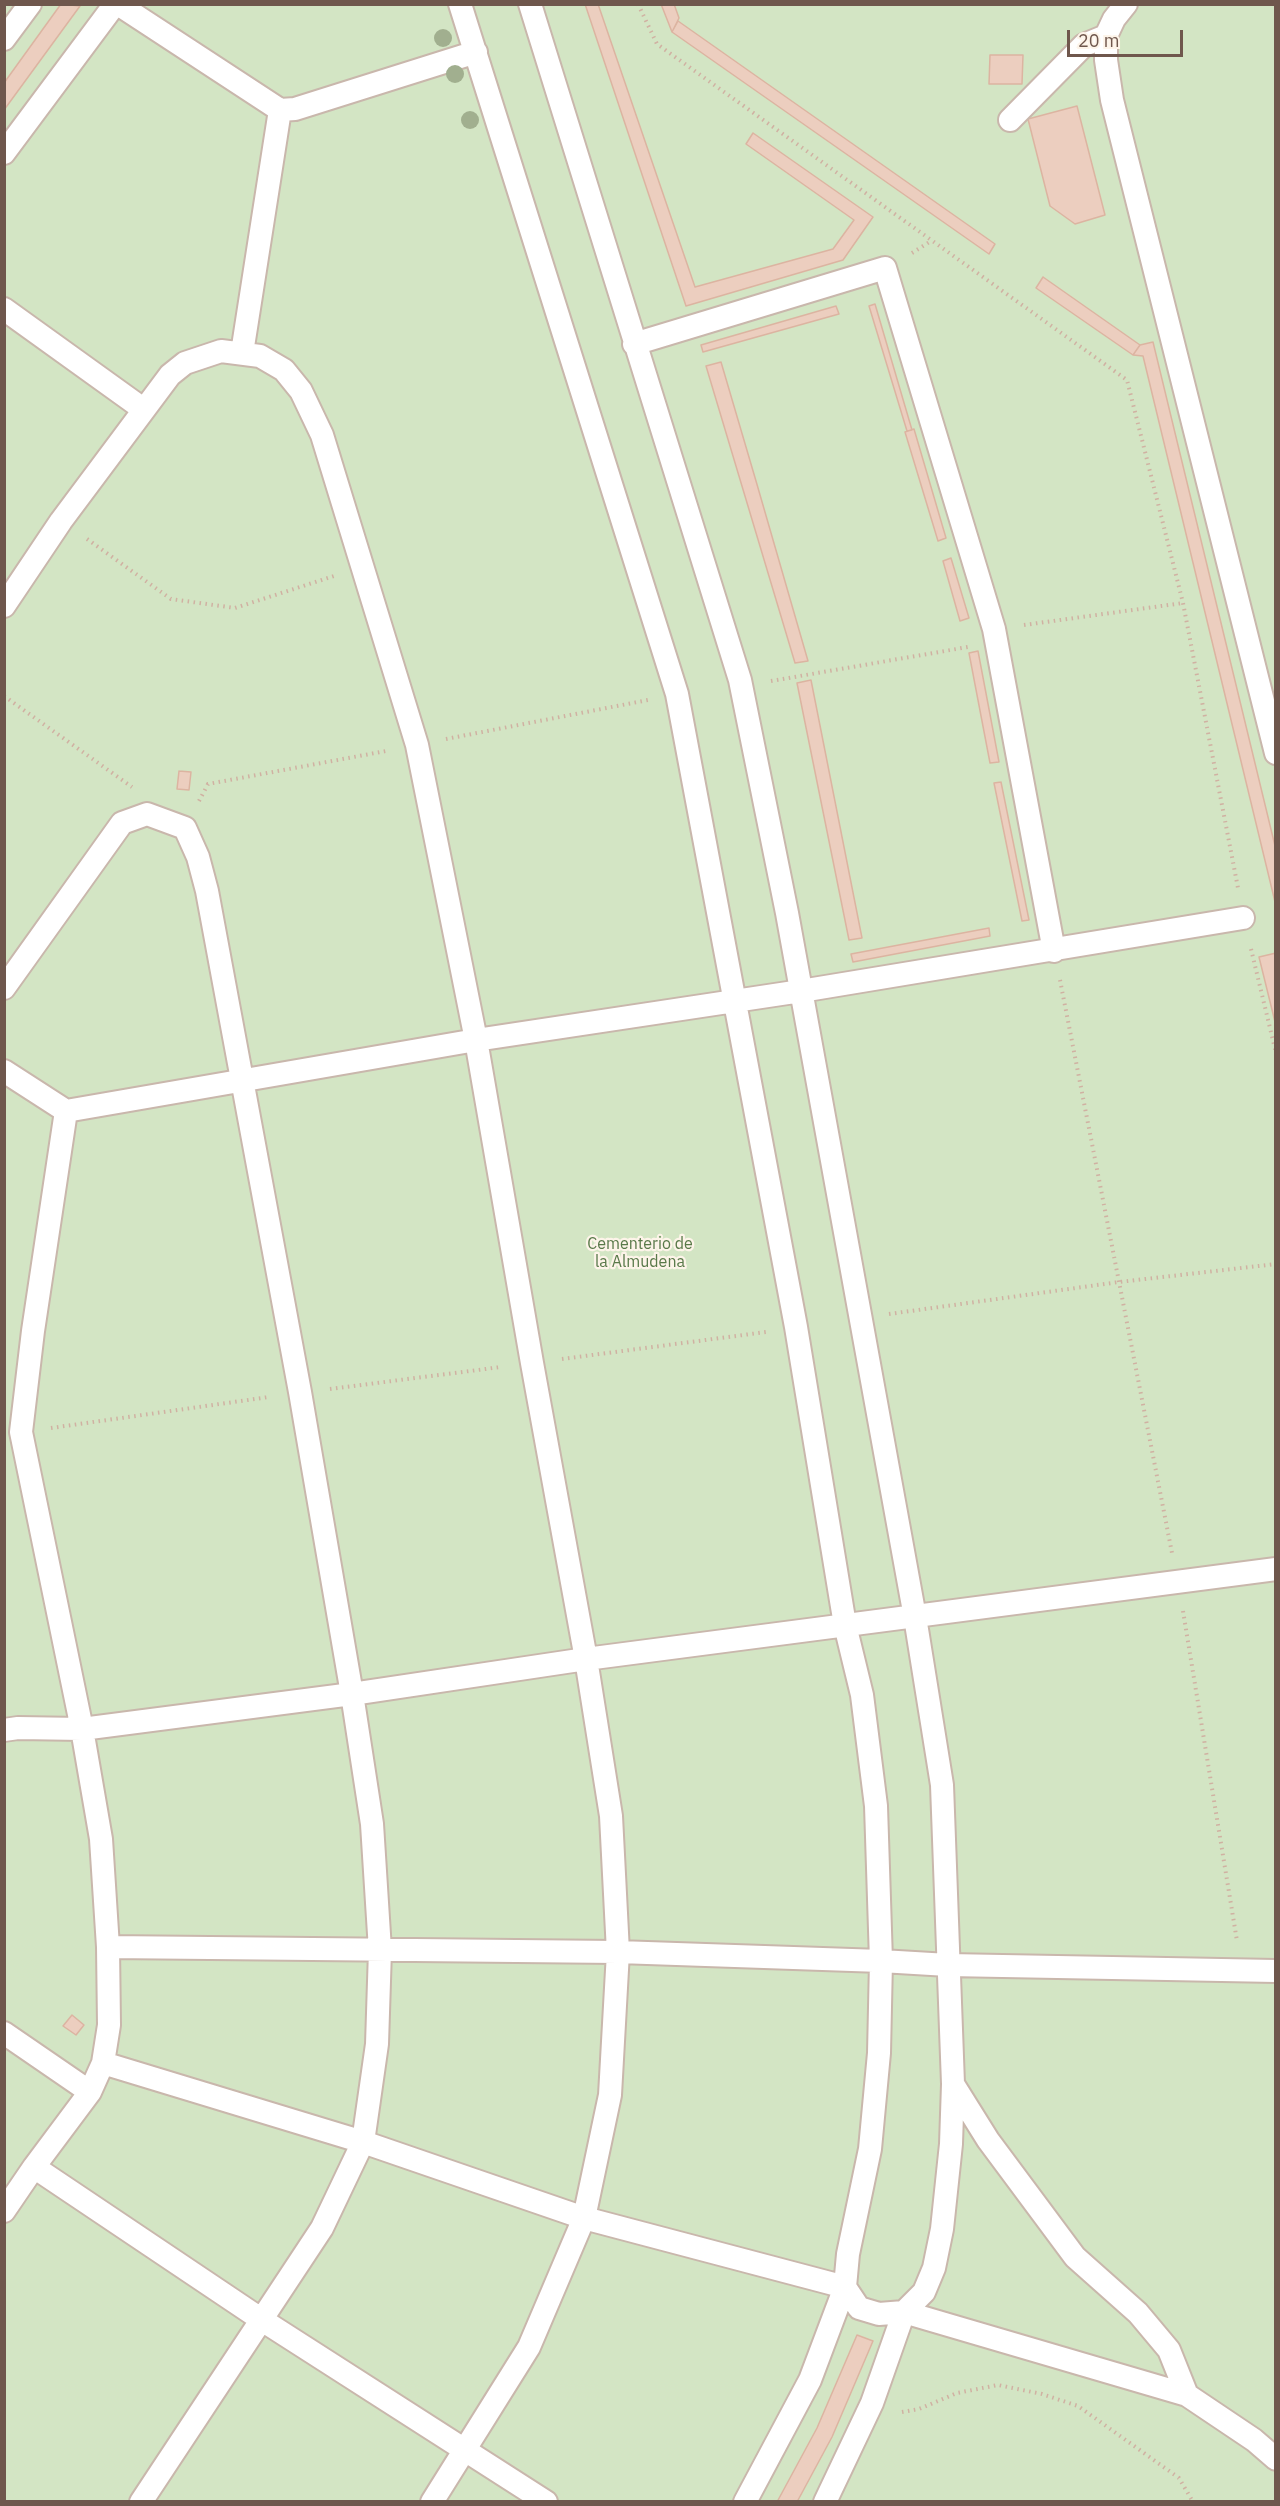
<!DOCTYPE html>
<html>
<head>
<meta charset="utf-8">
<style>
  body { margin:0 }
  #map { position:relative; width:1280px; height:2506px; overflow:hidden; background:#f9f0e4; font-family:"IBM Plex Sans",sans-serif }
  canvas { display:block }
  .frame { position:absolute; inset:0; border:6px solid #6f574d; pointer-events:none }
  .scale { position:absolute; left:1067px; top:30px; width:116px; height:27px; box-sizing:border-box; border:3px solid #6f574d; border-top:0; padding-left:8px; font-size:18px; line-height:21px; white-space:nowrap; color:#6f574d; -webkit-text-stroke:4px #fdf4e9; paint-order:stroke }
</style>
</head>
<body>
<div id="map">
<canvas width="1280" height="2506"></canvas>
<div class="frame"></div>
<div class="scale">20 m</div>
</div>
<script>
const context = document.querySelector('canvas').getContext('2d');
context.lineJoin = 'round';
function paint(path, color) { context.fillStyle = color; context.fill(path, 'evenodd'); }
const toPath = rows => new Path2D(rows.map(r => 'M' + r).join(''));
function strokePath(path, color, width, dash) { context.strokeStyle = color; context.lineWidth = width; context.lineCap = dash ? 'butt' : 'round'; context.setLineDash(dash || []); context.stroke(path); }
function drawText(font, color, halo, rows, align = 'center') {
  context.font = font + ' "IBM Plex Sans",sans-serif'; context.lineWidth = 4.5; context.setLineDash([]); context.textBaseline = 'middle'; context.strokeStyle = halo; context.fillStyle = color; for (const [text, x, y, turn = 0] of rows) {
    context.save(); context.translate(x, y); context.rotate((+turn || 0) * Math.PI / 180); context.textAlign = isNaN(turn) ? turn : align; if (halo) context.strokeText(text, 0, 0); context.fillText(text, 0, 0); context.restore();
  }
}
paint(toPath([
  [5,5,1275,5,1275,2501,5,2502]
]), '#d3e5c4');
const building = toPath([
  [61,4,80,6,4,110,4,83,61,4],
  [585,4,598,4,695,287,833,249,854,220,746,144,753,133,873,217,843,260,686,306,585,4],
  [661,4,674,4,679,18,672,32,661,4],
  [678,21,995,244,989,254,672,32,678,21],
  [990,55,1023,55,1022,84,989,84,990,55],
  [1077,106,1105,215,1075,224,1050,206,1028,119,1077,106],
  [1043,277,1140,345,1133,355,1036,288,1043,277],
  [875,304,912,430,907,431,869,306,875,304],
  [836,306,839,314,703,352,701,345,836,306],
  [1153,342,1276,850,1276,906,1143,356,1133,355,1140,345,1153,342],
  [721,362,756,481,808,661,795,663,706,366,721,362],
  [914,429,946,538,938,541,905,432,914,429],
  [951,558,969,618,960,621,943,561,951,558],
  [978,651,999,762,990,763,969,653,978,651],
  [811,680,862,938,849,940,797,683,811,680],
  [179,771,191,772,189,790,177,789,179,771],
  [1001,782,1029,920,1022,921,994,783,1001,782],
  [989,928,990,936,853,962,851,954,989,928],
  [1276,953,1276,1026,1259,957,1276,953],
  [72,2015,84,2025,76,2035,63,2026,72,2015],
  [857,2335,873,2341,832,2437,797,2502,777,2502,817,2428,857,2335]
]);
paint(building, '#eccebf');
strokePath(building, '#dcb4a1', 1.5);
const lane = toPath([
  [118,4,280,110],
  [460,4,677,694,796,1327,845,1625,862,1695,876,1806,881,1961,879,2053,870,2149,848,2254,845,2287,859,2308,879,2314,904,2312,924,2292,934,2268,942,2229,951,2144,953,2084,942,1785,915,1617,787,913,740,680,530,4],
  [1126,4,1114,19,1106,36,1106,60,1112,100,1276,753],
  [4,39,30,4],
  [1010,120,1084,45,1106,36],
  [4,153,115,4],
  [4,309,143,409],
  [634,344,885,268,994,629,1054,951],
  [242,353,280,110,295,109,476,52],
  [4,606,61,521,170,375,185,363,221,351,260,356,284,370,301,391,322,435,417,745,476,1040,532,1363,586,1659,611,1816,618,1952,610,2095,584,2218,529,2347,432,2502],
  [4,988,122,823,147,814,185,828,198,857,207,891,300,1392,352,1694,372,1824,380,1950,377,2044,363,2142,322,2228,141,2502],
  [4,1071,66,1111,33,1331,21,1432,82,1729,101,1839,108,1947,109,2025,103,2063,90,2092,34,2167,4,2211],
  [66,1111,476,1040,801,991,1243,918],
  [4,1730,18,1728,82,1729,352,1694,586,1659,1276,1569],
  [108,1947,618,1952,881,1961,948,1965,1276,1971],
  [4,2033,90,2092],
  [103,2063,363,2142,584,2218,845,2287,810,2380,745,2502],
  [953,2084,988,2140,1075,2257,1138,2313,1169,2350,1187,2395],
  [34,2167,262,2320,546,2502],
  [825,2502,872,2403,904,2312,1187,2395,1254,2440,1276,2459]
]);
strokePath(lane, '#c9b7ac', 26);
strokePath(toPath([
  [638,4,657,44,1127,380,1183,603,1238,888],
  [912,253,931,241],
  [87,539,171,599,235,608,334,576],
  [1024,625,1183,603],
  [771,681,968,647],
  [4,696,132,787],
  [446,739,648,700],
  [199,801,208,784,386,751],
  [1251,949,1276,1053],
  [1060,980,1172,1553],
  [889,1314,1119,1282,1276,1264],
  [562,1359,766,1332],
  [330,1389,501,1367],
  [51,1428,269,1397],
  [1183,1611,1237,1941],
  [902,2412,919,2409,957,2393,998,2385,1042,2394,1078,2406,1179,2478,1193,2502]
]), '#d0b1a2', 4, [1.5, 4.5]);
strokePath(lane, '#fff', 22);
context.fillStyle = '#a1af8f';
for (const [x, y] of [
  [443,38],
  [455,74],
  [470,120]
]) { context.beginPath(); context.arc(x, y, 9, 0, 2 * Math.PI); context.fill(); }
drawText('16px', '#597949', '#fdf4e9', [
  ["Cementerio de",640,1244],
  ["la Almudena",640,1262]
]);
</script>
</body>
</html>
